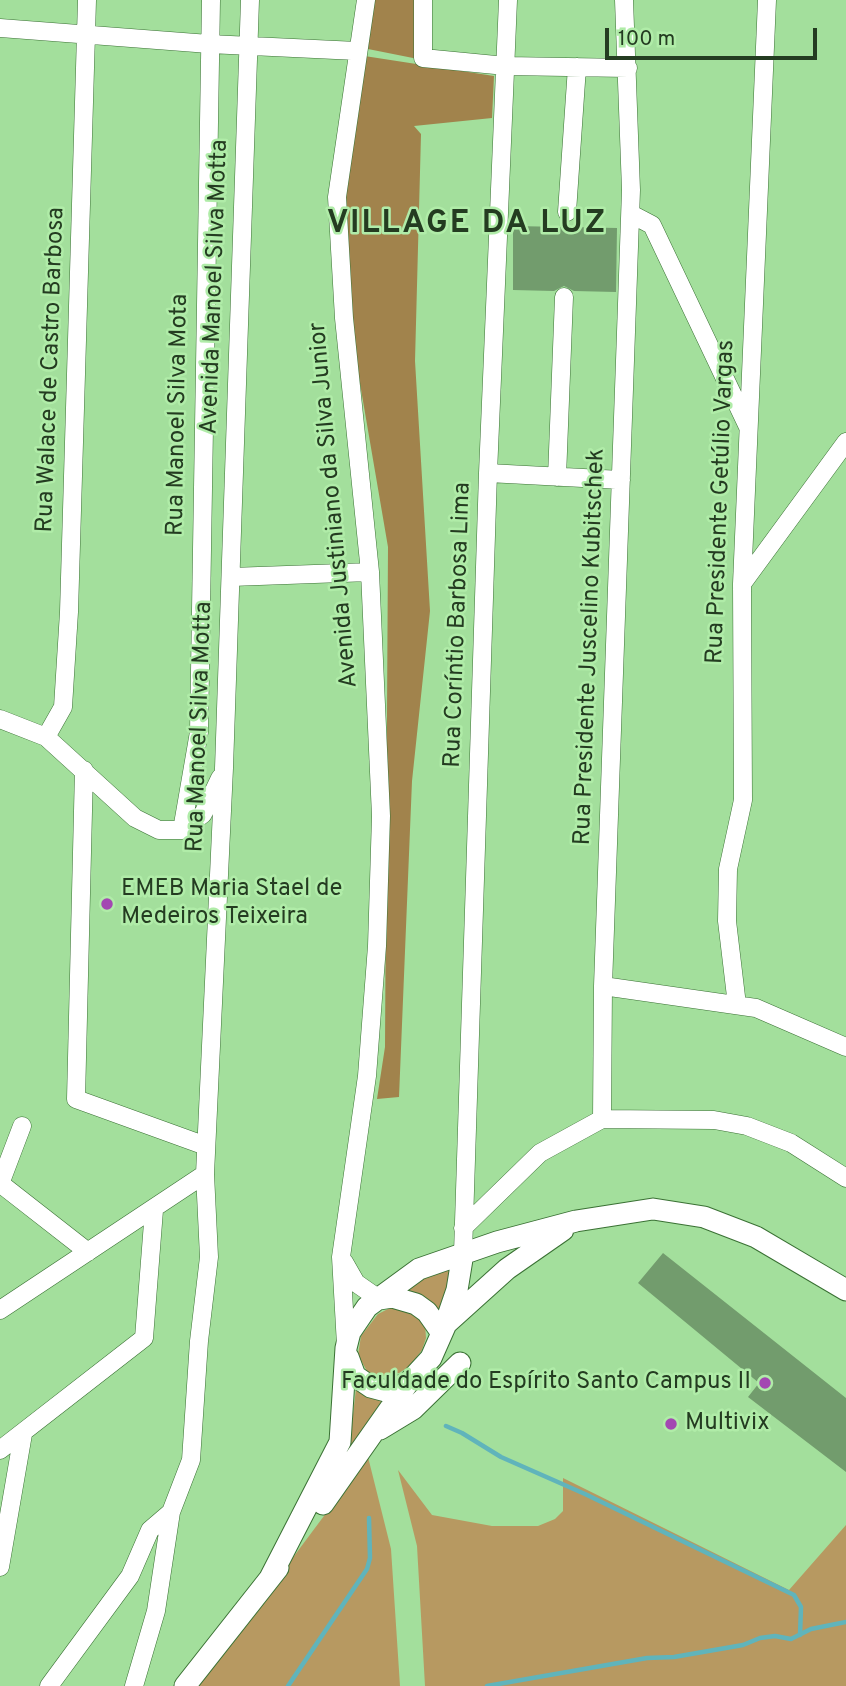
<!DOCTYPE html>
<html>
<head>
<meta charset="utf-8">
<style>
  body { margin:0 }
  #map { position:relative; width:846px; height:1686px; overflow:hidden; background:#a3df9c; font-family:Overpass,sans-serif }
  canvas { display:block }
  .scale { position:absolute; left:605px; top:28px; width:212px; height:32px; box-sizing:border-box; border:4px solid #243c21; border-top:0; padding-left:9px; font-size:21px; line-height:24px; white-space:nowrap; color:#243c21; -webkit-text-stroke:5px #b0eca8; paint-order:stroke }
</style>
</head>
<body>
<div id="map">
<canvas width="846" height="1686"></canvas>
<div class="scale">100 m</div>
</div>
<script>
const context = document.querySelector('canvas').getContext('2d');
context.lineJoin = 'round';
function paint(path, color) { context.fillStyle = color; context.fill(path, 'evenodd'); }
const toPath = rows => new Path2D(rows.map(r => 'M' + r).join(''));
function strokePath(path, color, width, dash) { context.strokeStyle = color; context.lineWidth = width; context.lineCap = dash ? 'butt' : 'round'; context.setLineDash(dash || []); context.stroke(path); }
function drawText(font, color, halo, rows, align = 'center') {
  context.font = font + ' Overpass,sans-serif'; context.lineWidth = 5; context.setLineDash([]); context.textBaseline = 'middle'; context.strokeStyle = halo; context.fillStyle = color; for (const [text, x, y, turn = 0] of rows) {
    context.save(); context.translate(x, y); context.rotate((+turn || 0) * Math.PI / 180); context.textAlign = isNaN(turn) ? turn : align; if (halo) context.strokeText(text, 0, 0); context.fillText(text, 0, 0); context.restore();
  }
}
paint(toPath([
  [453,1264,441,1315,402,1288],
  [392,1307,415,1314,425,1324,426,1338,422,1350,410,1366,399,1373,383,1376,368,1373,358,1355,361,1336,378,1314],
  [356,1389,382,1401,349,1449],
  [368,1457,391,1549,400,1686,197,1686],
  [398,1470,432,1515,492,1526,538,1526,555,1519,563,1511,563,1478,789,1590,846,1525,846,1686,425,1686,417,1546]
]), '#b79961');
paint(toPath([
  [375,0,416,0,418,59,368,49,371,5],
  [358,55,494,76,492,118,414,126,421,134,415,361,430,611,412,781,399,1097,377,1099,385,1047,388,547,351,331,343,198]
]), '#a1834c');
strokePath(toPath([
  [446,1426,462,1433,501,1457,585,1494,794,1595,801,1607,800,1635],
  [288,1686,367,1569,370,1558,369,1518],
  [487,1686,647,1658,674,1657,743,1645,760,1638,775,1636,791,1639,811,1629,846,1622]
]), '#60b4bb', 4.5);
paint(toPath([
  [513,226,617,228,616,292,574,291,564,286,554,291,513,290],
  [663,1253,846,1398,846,1472,748,1397,759,1383,638,1283]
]), '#729c6d');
const minor = toPath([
  [423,0,423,58,506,66,628,68],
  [0,28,209,44,357,51],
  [567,212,577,67],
  [631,214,652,225,748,427],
  [488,473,621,480],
  [557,477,564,297],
  [231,577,370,572],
  [742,584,846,442],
  [0,719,46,737,135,818,159,830,182,830,203,814,220,778],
  [46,737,63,707,69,612,87,0],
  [84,770,76,1099,206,1146],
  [182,830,199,732,211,0],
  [603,986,756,1008,846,1047],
  [737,1005,727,921,728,869,743,800,742,584,767,0],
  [602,1119,714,1120,747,1126,791,1143,846,1178],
  [0,1184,22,1126],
  [1,1184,88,1252],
  [463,1228,540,1153,602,1119,603,986,631,190,624,0],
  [463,1253,488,473,508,0],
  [344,1262,356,1283,379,1299],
  [0,1310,205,1174],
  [346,1345,341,1257,367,1076,377,946,381,816,370,572,344,318,337,197,366,0],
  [0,1450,144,1338,154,1210],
  [0,1567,23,1434],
  [49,1686,130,1576,150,1530,171,1512],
  [134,1686,156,1611,171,1512,191,1460,199,1341,209,1257,205,1174,224,768,250,0]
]);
const major = toPath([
  [379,1299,392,1297,416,1304,427,1312,441,1332],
  [446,1322,457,1290,463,1253],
  [348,1357,355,1376,371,1387,386,1391,408,1383],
  [380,1429,413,1409,460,1363],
  [323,1504,408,1383,431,1358,446,1324,507,1269,563,1230],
  [270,1578,340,1442,346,1348,350,1332,367,1307,419,1269,497,1242,576,1221,653,1209,704,1217,756,1237,846,1290],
  [185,1686,278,1568]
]);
strokePath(minor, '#3a7134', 19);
strokePath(major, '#3a7134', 23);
strokePath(minor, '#fff', 18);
strokePath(major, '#fff', 21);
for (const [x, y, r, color] of [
  [107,904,7,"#a348b2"],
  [765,1383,7,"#a348b2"],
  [671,1424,7,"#a348b2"]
]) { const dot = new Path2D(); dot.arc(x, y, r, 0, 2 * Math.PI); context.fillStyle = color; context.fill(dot); strokePath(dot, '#b0eca8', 2.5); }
drawText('24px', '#243c21', '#b0eca8', [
  ["Avenida Manoel Silva Motta",216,287,-88],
  ["Rua Walace de Castro Barbosa",52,370,-88],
  ["Rua Manoel Silva Mota",179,415,-89],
  ["Rua Presidente Getúlio Vargas",722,502,-88],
  ["Avenida Justiniano da Silva Junior",335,505,-95],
  ["Rua Coríntio Barbosa Lima",459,625,-88],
  ["Rua Presidente Juscelino Kubitschek",591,647,-88],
  ["Rua Manoel Silva Motta",201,727,-88]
]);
drawText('24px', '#243c21', '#b0eca8', [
  ["EMEB Maria Stael de",121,890],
  ["Medeiros Teixeira",121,918],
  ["Faculdade do Espírito Santo Campus II",751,1383,"right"],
  ["Multivix",685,1424]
], 'left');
context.letterSpacing = '2px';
drawText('bold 32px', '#243c21', '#b0eca8', [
  ["VILLAGE DA LUZ",467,226]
]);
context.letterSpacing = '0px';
</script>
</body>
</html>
